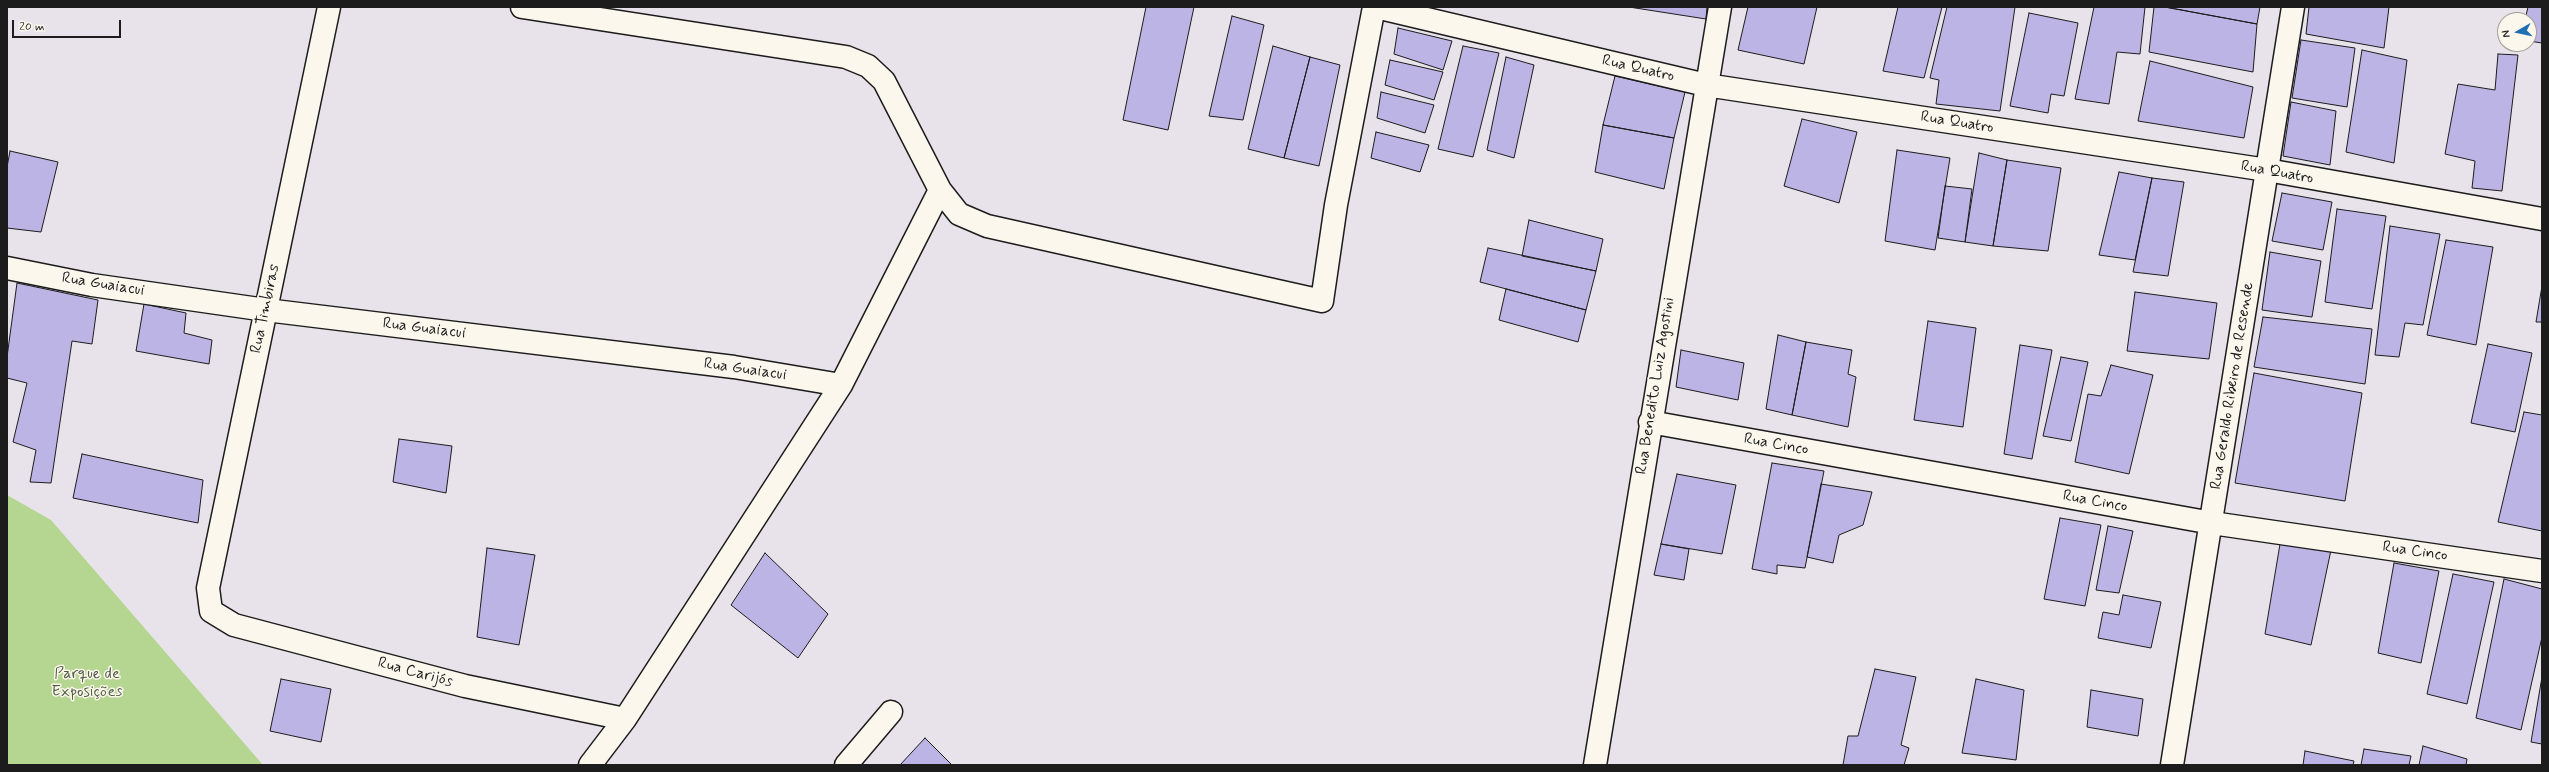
<!DOCTYPE html>
<html>
<head>
<meta charset="utf-8">
<style>
  body { margin:0 }
  #map { position:relative; width:2549px; height:772px; overflow:hidden; background:#e8e3ea; font-family:Mynerve,sans-serif }
  canvas { display:block }
  .frame { position:absolute; inset:0; border:8px solid #1c1c1c; pointer-events:none }
  .north { position:absolute; left:2497px; top:12px; width:40px; height:40px; box-sizing:border-box; background:#fbf7ec; border:1px solid #a29f99; border-radius:50%; rotate:261deg; font-size:11px; font-weight:700; line-height:16px; text-align:center; color:#1c1c1c }
  .north::after { content:''; display:block; margin:auto; width:14px; height:18px; background:#1f6fb2; clip-path:polygon(50% 0,100% 100%,50% 72%,0 100%) }
  .scale { position:absolute; left:12px; top:20px; width:109px; height:18px; box-sizing:border-box; border:2px solid #1c1c1c; border-top:0; padding-left:5px; font-size:12px; line-height:14px; white-space:nowrap; color:#1c1c1c; -webkit-text-stroke:3px #fbf7ec; paint-order:stroke }
</style>
</head>
<body>
<div id="map">
<canvas width="2549" height="772"></canvas>
<div class="frame"></div>
<div class="north">N</div>
<div class="scale">20 m</div>
</div>
<script>
const context = document.querySelector('canvas').getContext('2d');
context.lineJoin = 'round';
function paint(path, color) { context.fillStyle = color; context.fill(path, 'evenodd'); }
const toPath = rows => new Path2D(rows.map(r => 'M' + r).join(''));
function strokePath(path, color, width, dash) { context.strokeStyle = color; context.lineWidth = width; context.lineCap = dash ? 'butt' : 'round'; context.setLineDash(dash || []); context.stroke(path); }
function drawText(font, color, halo, rows, align = 'center') {
  context.font = font + ' Mynerve,sans-serif'; context.lineWidth = 3; context.setLineDash([]); context.textBaseline = 'middle'; context.strokeStyle = halo; context.fillStyle = color; for (const [text, x, y, turn = 0] of rows) {
    context.save(); context.translate(x, y); context.rotate((+turn || 0) * Math.PI / 180); context.textAlign = isNaN(turn) ? turn : align; if (halo) context.strokeText(text, 0, 0); context.fillText(text, 0, 0); context.restore();
  }
}
paint(toPath([
  [7,495,51,520,263,765,7,765]
]), '#b4d690');
const building = toPath([
  [1146,7,1194,7,1168,130,1123,120,1146,7],
  [1629,7,1707,7,1706,19,1629,7],
  [1748,7,1817,7,1804,64,1738,50,1748,7],
  [1898,7,1942,7,1924,78,1883,71,1898,7],
  [1947,7,2015,7,2000,111,1936,104,1939,80,1930,78,1947,7],
  [2094,7,2145,7,2140,54,2117,52,2109,104,2075,99,2094,7],
  [2154,7,2165,7,2257,24,2253,72,2149,52,2154,7],
  [2165,7,2260,7,2257,24,2165,7],
  [2309,7,2389,7,2384,48,2306,34,2309,7],
  [2528,7,2542,7,2542,43,2529,41,2529,20,2525,20,2528,7],
  [2029,13,2078,23,2064,96,2051,94,2048,113,2010,106,2029,13],
  [1232,16,1264,25,1243,120,1209,116,1232,16],
  [1398,28,1452,41,1443,70,1394,54,1398,28],
  [2301,40,2355,48,2347,107,2292,98,2301,40],
  [1273,46,1310,57,1284,158,1248,149,1273,46],
  [1463,46,1499,53,1473,157,1438,149,1463,46],
  [2362,50,2407,60,2394,163,2346,152,2362,50],
  [2498,54,2518,55,2502,191,2472,188,2475,161,2445,154,2458,84,2495,90,2498,54],
  [1310,57,1340,65,1319,166,1284,158,1310,57],
  [1506,57,1534,65,1514,158,1487,150,1506,57],
  [1390,60,1443,72,1434,100,1385,85,1390,60],
  [2150,61,2253,87,2244,138,2138,121,2150,61],
  [1615,76,1685,92,1674,138,1603,125,1615,76],
  [1381,92,1434,105,1425,133,1377,118,1381,92],
  [2291,102,2336,111,2330,165,2283,156,2291,102],
  [1802,119,1857,132,1839,203,1784,186,1802,119],
  [1603,125,1674,138,1664,189,1595,172,1603,125],
  [1376,132,1429,145,1420,172,1371,158,1376,132],
  [1897,150,1950,158,1935,250,1885,241,1897,150],
  [10,151,58,162,41,232,7,228,7,167,10,151],
  [1979,153,2007,160,1993,246,1965,242,1979,153],
  [2007,160,2061,168,2048,251,1993,246,2007,160],
  [2119,172,2152,178,2135,260,2099,255,2119,172],
  [2152,178,2184,182,2168,276,2133,272,2152,178],
  [1945,186,1972,189,1965,242,1938,238,1945,186],
  [2282,193,2332,202,2323,250,2272,241,2282,193],
  [2337,209,2386,216,2372,309,2325,302,2337,209],
  [1529,220,1603,239,1596,271,1522,256,1529,220],
  [2390,226,2440,234,2423,325,2405,323,2399,357,2375,355,2390,226],
  [2446,240,2493,247,2476,345,2427,335,2446,240],
  [1488,248,1596,271,1586,310,1480,282,1488,248],
  [2270,252,2321,261,2312,317,2262,310,2270,252],
  [17,283,98,300,92,344,72,341,51,483,30,482,36,450,13,442,27,383,7,378,7,357,17,283],
  [2542,286,2542,322,2536,322,2542,286],
  [1506,289,1586,310,1578,342,1499,320,1506,289],
  [2135,292,2217,303,2209,359,2127,351,2135,292],
  [144,304,186,313,184,333,212,340,209,364,136,351,144,304],
  [2263,317,2372,329,2365,384,2254,367,2263,317],
  [1928,321,1976,328,1963,427,1914,420,1928,321],
  [1778,335,1806,342,1792,415,1766,409,1778,335],
  [1806,342,1852,350,1848,374,1856,377,1848,427,1792,415,1806,342],
  [2488,344,2532,353,2515,432,2471,423,2488,344],
  [2020,345,2052,350,2032,459,2004,454,2020,345],
  [1681,350,1744,363,1738,400,1676,387,1681,350],
  [2061,357,2088,362,2071,441,2043,436,2061,357],
  [2111,365,2153,375,2129,474,2075,462,2088,394,2101,396,2111,365],
  [2254,373,2362,393,2345,501,2235,483,2254,373],
  [2524,412,2542,415,2542,531,2498,522,2524,412],
  [399,439,452,446,446,493,393,482,399,439],
  [82,454,203,480,198,523,73,498,82,454],
  [1772,463,1824,471,1805,568,1777,565,1777,574,1752,569,1772,463],
  [1677,474,1736,485,1722,554,1661,544,1677,474],
  [1821,484,1872,492,1863,525,1839,535,1833,563,1807,557,1821,484],
  [2060,518,2101,525,2085,606,2044,599,2060,518],
  [2108,526,2133,531,2119,593,2096,590,2108,526],
  [1661,544,1689,549,1684,580,1654,575,1661,544],
  [2280,544,2331,550,2311,645,2265,634,2280,544],
  [487,548,535,555,519,645,477,637,487,548],
  [765,553,828,614,798,658,731,605,765,553],
  [2394,563,2439,571,2421,663,2378,653,2394,563],
  [2453,574,2494,582,2467,704,2427,694,2453,574],
  [2504,579,2542,589,2542,637,2521,730,2476,718,2504,579],
  [2123,595,2161,602,2151,648,2098,638,2103,612,2119,615,2123,595],
  [1875,669,1916,677,1901,745,1909,748,1904,765,1843,765,1848,736,1858,736,1875,669],
  [2542,677,2542,744,2531,742,2542,677],
  [281,679,331,689,321,742,270,731,281,679],
  [1976,679,2024,690,2016,760,1962,753,1976,679],
  [2091,690,2143,699,2138,736,2087,727,2091,690],
  [925,738,952,765,900,765,925,738],
  [2423,746,2467,759,2466,765,2419,765,2423,746],
  [2364,749,2411,756,2409,765,2361,765,2364,749],
  [2305,751,2354,761,2353,765,2303,765,2305,751]
]);
paint(building, '#bbb4e5');
strokePath(building, '#1c1c1c', 1);
const minor = toPath([
  [329,7,208,588,211,611,234,625,465,686,625,719],
  [522,7,846,57,868,66,884,81,940,190,959,214,987,226,1322,301,1336,205,1374,7],
  [1376,7,1706,85,2267,170,2542,219],
  [7,268,92,285,266,310,734,367,841,385],
  [1650,422,2212,523,2542,571],
  [590,765,625,719,841,385,940,190],
  [846,765,891,712],
  [1595,765,1720,7],
  [2172,765,2293,7]
]);
strokePath(minor, '#1c1c1c', 25);
strokePath(minor, '#fbf7ec', 22);
drawText('16px', '#1c1c1c', '#fbf7ec', [
  ["Rua Quatro",1638,69,13],
  ["Rua Quatro",1957,123,9],
  ["Rua Quatro",2277,173,10],
  ["Rua Guaiacui",103,285,9],
  ["Rua Timbiras",266,309,-78],
  ["Rua Guaiacui",424,329,7],
  ["Rua Guaiacui",745,370,8],
  ["Rua Benedito Luiz Agostini",1656,386,-81],
  ["Rua Geraldo Ribeiro de Resende",2233,386,-81],
  ["Rua Cinco",1776,445,10],
  ["Rua Cinco",2095,502,10],
  ["Rua Cinco",2415,552,8],
  ["Rua Carijós",415,673,15]
]);
drawText('16px', '#515d45', '#fbf7ec', [
  ["Parque de",87,675],
  ["Exposições",87,693]
]);
</script>
</body>
</html>
